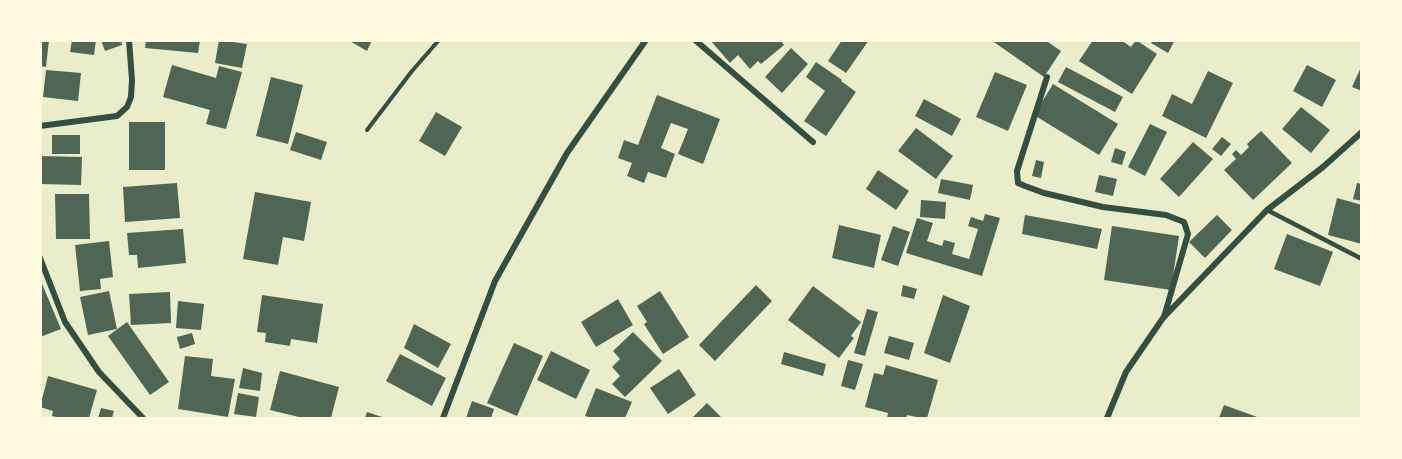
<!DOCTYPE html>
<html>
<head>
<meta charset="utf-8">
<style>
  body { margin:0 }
  #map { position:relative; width:1402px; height:459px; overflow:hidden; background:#e9edc9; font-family:"Space Grotesk",sans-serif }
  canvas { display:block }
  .frame { position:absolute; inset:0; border:42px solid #fefae0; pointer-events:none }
</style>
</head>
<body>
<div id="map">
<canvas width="1402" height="459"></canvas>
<div class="frame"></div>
</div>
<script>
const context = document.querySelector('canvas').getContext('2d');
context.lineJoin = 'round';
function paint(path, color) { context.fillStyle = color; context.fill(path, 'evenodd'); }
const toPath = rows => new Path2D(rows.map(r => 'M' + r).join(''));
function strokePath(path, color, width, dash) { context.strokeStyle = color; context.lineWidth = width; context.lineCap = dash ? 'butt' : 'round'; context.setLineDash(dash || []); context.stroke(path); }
paint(toPath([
  [40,40,49,40,46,67,40,66],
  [72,40,96,40,94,55,70,52],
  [101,40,121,40,122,45,105,51],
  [146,40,200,40,198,53,145,48],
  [219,40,247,44,242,68,215,63],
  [348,40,372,40,367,51],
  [710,40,780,40,784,45,761,64,758,61,750,69,738,55,730,63],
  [842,40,869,40,846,73,828,61],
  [991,40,1045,40,1061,51,1044,77],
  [1093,40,1121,40,1131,47,1136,40,1157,54,1132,94,1079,61],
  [1153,40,1175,40,1168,53,1151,43],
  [791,48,808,64,782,93,765,77],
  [816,62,842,80,841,81,856,92,826,136,804,121,825,91,806,77],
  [172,65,216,78,219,66,242,72,226,129,206,124,210,110,163,97],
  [1307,65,1336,80,1322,107,1293,91],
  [1362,65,1362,91,1352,87],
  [1066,67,1123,97,1115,112,1058,82],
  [46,70,81,73,78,101,43,97],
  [1208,71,1233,83,1206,138,1162,116,1172,94,1192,104],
  [995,72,1027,85,1008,131,976,117],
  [271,77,303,85,288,144,256,136],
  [1053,84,1118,124,1099,155,1034,115],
  [657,95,720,119,703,164,678,154,688,129,671,123,661,148,675,154,666,178,648,172,644,183,627,176,632,163,618,158,624,140,638,145],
  [924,99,961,119,952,136,915,116],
  [1301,107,1330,130,1311,153,1282,129],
  [436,112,462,127,445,156,419,141],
  [129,122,165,122,165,170,129,170],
  [1150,124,1167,132,1145,176,1128,167],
  [916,128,953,156,936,179,898,151],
  [1261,131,1292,163,1253,200,1224,170,1236,159,1232,154,1236,150,1241,155,1249,147,1247,144],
  [296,132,327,142,321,160,290,150],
  [52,135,80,135,80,154,52,154],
  [1222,137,1231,144,1221,156,1212,149],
  [1193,142,1213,159,1179,197,1160,179],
  [1115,148,1126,152,1122,165,1111,162],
  [40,156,82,157,81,185,40,184],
  [1036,160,1044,162,1041,178,1032,176],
  [878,170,909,191,896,210,866,189],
  [1099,175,1117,179,1113,196,1095,192],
  [941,179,973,185,970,200,938,193],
  [177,183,180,218,125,222,123,187],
  [1357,183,1362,184,1362,201,1353,199],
  [255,192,311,202,304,241,283,237,278,265,243,259],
  [55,194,89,194,90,239,56,239],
  [1337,198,1362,205,1362,244,1328,235],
  [921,200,946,202,945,219,920,217],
  [985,214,1000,218,982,276,906,253,917,218,933,223,927,241,942,246,944,240,955,243,952,254,969,259,978,229,968,226,971,217,983,221],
  [1025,215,1102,229,1097,249,1022,234],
  [1217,215,1232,230,1205,258,1189,242],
  [839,225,881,235,874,268,832,258],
  [893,226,910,232,898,266,881,260],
  [1112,226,1179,236,1171,290,1104,280],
  [183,229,186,263,138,268,137,255,129,255,127,233],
  [1287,234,1333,252,1320,286,1274,269],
  [109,241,113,277,100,279,101,289,80,291,75,245],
  [40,279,61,329,40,337],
  [756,285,772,301,715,361,699,345],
  [903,285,917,289,914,299,901,296],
  [813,286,861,322,851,336,854,338,839,358,788,320],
  [109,291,117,329,88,335,80,297],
  [660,291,689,337,663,354,644,324,647,322,637,306],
  [170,292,171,323,131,325,129,294],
  [262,295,323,304,317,343,291,339,290,346,265,342,266,333,257,332],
  [943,295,970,306,950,363,924,353],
  [618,299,633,325,596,347,581,322],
  [178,301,204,304,201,330,176,328],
  [867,309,878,312,865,356,854,353],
  [127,322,169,382,150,395,108,336],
  [414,324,451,344,438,368,404,348],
  [633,332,662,361,625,397,612,384,620,376,612,367,620,359,613,351],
  [192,333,195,344,180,349,177,337],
  [889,336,914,343,909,360,884,353],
  [514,343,543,356,517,416,487,403],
  [551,351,590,370,576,399,537,380],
  [784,352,826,364,823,376,781,364],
  [400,354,446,378,432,406,386,381],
  [185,356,213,359,211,376,235,379,228,417,178,409],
  [848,360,863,364,855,390,841,386],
  [886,365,938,380,927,418,921,418,907,415,906,418,887,418,888,413,865,407,874,373,883,375],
  [243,368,262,373,260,391,239,388],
  [679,369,696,395,668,414,650,388],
  [280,371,339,387,331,418,303,418,270,410],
  [48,376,97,390,89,418,60,418,52,416,53,411,40,407],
  [596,388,632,402,625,418,618,418,614,417,613,418,592,418,585,416],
  [238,393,259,397,256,417,234,414],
  [472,401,494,409,491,418,466,418],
  [707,403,722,418,692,418],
  [1224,405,1260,418,1219,418],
  [101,408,114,411,112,418,98,418],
  [367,412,385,418,365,418]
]), '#4f6655');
strokePath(toPath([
  [367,130,412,71,439,40]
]), '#344e41', 4);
strokePath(toPath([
  [1267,210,1362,259]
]), '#344e41', 4.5);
strokePath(toPath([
  [695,40,813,142],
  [1047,77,1017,171,1018,183,1025,186,1044,193,1103,207,1166,215,1184,222,1188,234,1164,317],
  [40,126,117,116,127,107,131,97,132,80,129,40],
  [40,258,65,322,99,372,143,418],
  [443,418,495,281,567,153,646,40],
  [1107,418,1126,372,1163,318,1267,210,1323,167,1362,132]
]), '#344e41', 6);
</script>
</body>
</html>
